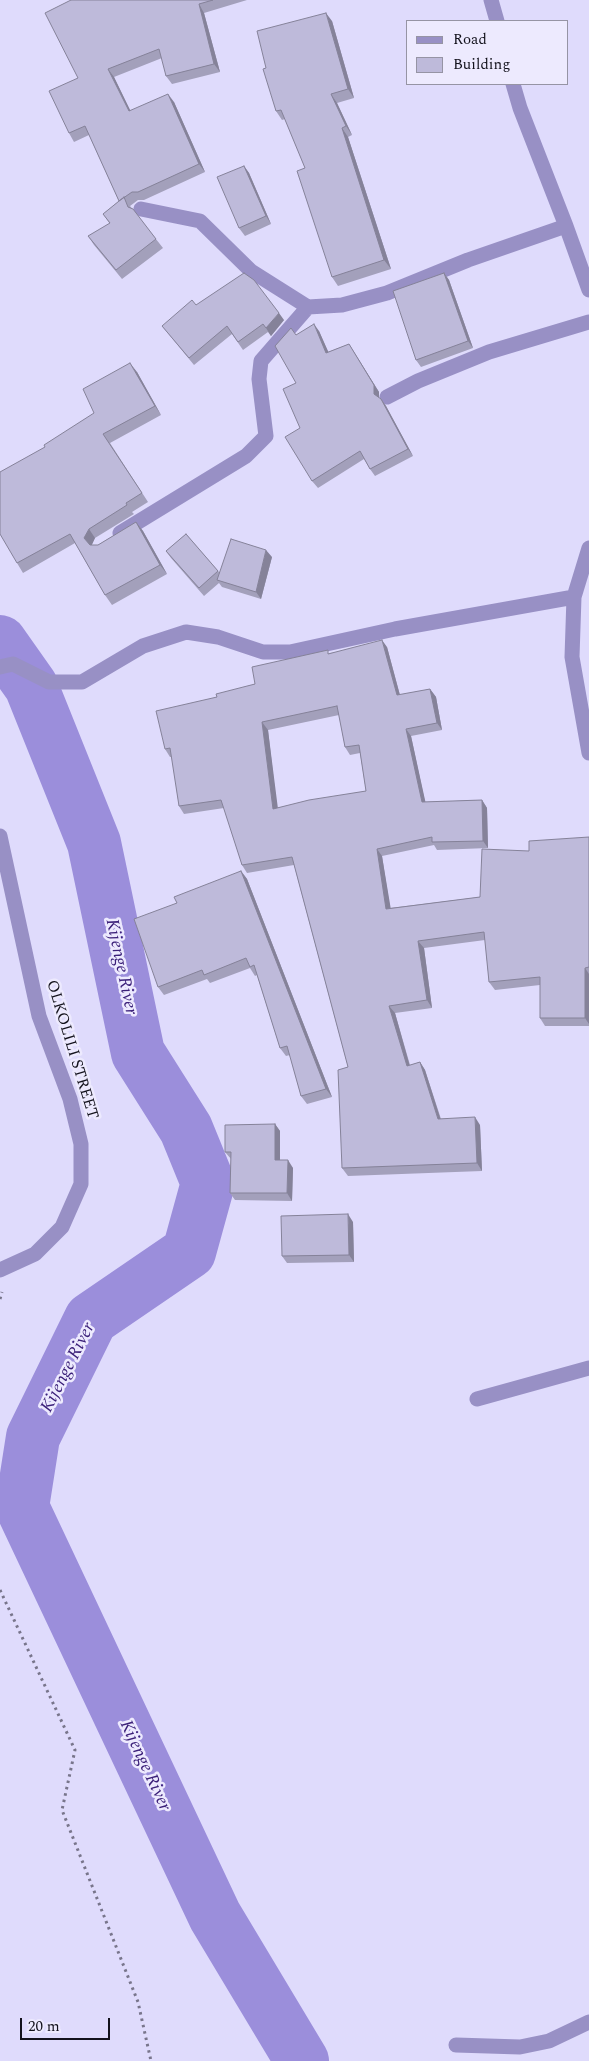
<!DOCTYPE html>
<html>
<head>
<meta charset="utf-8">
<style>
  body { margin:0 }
  #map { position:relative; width:589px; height:2061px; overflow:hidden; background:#dfdbfc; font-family:Spectral,serif }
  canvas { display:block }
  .legend { position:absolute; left:406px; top:20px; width:162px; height:65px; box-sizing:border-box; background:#edeafe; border:1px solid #9694a4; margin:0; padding:6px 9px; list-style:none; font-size:15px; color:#13121c }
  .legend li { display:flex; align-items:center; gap:10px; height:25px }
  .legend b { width:25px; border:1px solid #9694a4 }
  .scale { position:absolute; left:20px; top:2018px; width:90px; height:22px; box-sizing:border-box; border:2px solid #13121c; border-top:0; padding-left:6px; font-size:15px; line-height:18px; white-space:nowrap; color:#13121c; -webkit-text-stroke:4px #edeafe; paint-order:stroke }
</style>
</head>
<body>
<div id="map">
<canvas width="589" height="2061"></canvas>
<ul class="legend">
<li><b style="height:6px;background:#9890c5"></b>Road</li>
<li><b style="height:14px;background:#bebada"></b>Building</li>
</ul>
<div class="scale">20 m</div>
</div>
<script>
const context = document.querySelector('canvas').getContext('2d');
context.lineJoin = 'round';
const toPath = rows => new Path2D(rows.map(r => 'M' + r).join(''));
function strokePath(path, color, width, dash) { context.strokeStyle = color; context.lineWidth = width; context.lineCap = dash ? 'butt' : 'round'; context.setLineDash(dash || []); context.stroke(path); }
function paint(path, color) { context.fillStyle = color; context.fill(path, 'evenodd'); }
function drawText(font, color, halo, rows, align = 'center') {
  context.font = font + ' Spectral,serif'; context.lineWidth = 5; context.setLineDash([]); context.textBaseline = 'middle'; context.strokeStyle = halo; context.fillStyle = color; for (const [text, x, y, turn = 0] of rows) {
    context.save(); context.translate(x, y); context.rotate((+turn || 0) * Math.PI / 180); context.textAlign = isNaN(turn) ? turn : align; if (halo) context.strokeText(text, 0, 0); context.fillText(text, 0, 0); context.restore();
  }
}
strokePath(toPath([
  [0,642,31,686,94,843,138,1053,186,1129,208,1183,189,1252,91,1319,33,1437,22,1507,215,1916,302,2061]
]), '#9b8edb', 54);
strokePath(toPath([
  [0,1299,2,1292],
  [0,1590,75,1750,62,1810,138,2002,151,2061]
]), '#78758b', 3, [2.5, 4]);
strokePath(toPath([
  [491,0,497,21],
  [513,84,520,108,566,226,589,290],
  [141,209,200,221,251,271,308,307,342,305,387,293,468,260,566,226],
  [387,397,418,381,489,352,589,322],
  [120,533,246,456,266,436,259,379,261,361,308,307],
  [589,548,574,597,572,657,589,753],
  [0,667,13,664,49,682,82,682,143,646,186,632,218,637,263,652,290,652,395,629,574,597],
  [0,836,39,1016,70,1099,81,1144,81,1184,62,1227,35,1254,0,1270],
  [477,1399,589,1368],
  [456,2045,520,2047,549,2041,589,2022]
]), '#9890c5', 15);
paint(toPath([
  [71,0,247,0,204,13,220,72,172,84,166,76,162,58,114,77,130,111,174,102,205,172,144,200,138,200,130,206,163,248,122,279,94,245,88,236,110,224,103,214,119,201,89,135,74,142,69,133,78,78],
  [332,21,354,98,337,103,352,135,348,137,391,269,338,286,332,277,305,168,285,119,282,120,276,111,266,68],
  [244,166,249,173,271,224,245,236,239,228],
  [444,273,449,280,473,348,421,367,416,360],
  [196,305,284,320,271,336,268,332,243,350,232,334,194,365,162,326],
  [319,331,328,352,349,344,379,392,379,398,381,399,386,406,413,456,375,476,370,469,364,459,318,488,312,481,296,383,296,335],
  [137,372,161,415,110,443,148,502,132,512,134,514,95,538,91,545,98,545,136,522,143,531,167,574,112,605,105,595,75,543,23,573,17,563,94,413],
  [186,534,219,572,272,557,261,599,222,587,219,583,204,596,171,558,166,551],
  [387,647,400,695,430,689,436,697,442,730,411,736,425,802,482,800,487,808,488,848,437,850,434,845,382,856,390,908,480,897,529,851,589,837,589,1026,545,1026,540,1018,540,985,495,990,489,982,485,940,424,948,432,1008,395,1013,410,1065,420,1062,425,1070,441,1119,480,1125,482,1171,348,1176,342,1168,348,1067,294,865,247,873,242,865,224,808,184,814,179,806,172,757,170,757,165,749,217,697,255,684,330,653],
  [339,715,345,747,350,755,360,753,366,791,277,808,268,730],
  [241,871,247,879,332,1097,307,1104,301,1096,290,1055,286,1056,280,1048,257,975,255,976,250,968,210,983,207,979,164,995,158,987,177,903],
  [275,1124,280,1131,280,1160,293,1168,292,1201,235,1200,230,1193,231,1159,225,1152],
  [353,1222,354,1262,287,1263,282,1256]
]), '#a3a0bb');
paint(toPath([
  [199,4,204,13,220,72,214,64],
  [326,13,332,21,354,98,348,89],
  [108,69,114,77,135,120,129,111],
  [168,94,174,102,205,172,199,164],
  [331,94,337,103,352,135,346,126],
  [342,128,348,137,391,269,384,260],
  [244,166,249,173,271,224,266,216],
  [444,273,449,280,473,348,468,341],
  [279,313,284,320,271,336,266,328],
  [314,324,319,331,332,360,326,353],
  [349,344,379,392,379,402,374,394],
  [130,363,137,372,161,415,155,406],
  [381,399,386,406,413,456,408,449],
  [136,522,143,531,167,574,160,565],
  [89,529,95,538,91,547,84,538],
  [266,550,272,557,261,599,256,592],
  [382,640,387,647,402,703,397,695],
  [430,689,436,697,442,730,437,723],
  [262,722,268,730,279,817,273,809],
  [406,729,411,736,427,809,422,802],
  [482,800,487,808,488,848,483,841],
  [377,849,382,856,392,916,386,909],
  [241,871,247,879,332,1097,326,1089],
  [418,941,424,948,432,1008,427,1000],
  [585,968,589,974,589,1024,585,1018],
  [389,1006,395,1013,412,1074,407,1066],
  [420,1062,425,1070,443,1127,438,1119],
  [475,1117,480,1125,482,1171,477,1163],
  [275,1124,280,1131,280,1167,275,1160],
  [288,1160,293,1168,292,1201,287,1193],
  [348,1214,353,1222,354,1262,349,1255]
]), '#858299');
const building = toPath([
  [71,0,213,0,199,4,214,64,166,76,159,49,108,69,129,111,168,94,199,164,138,192,132,192,119,201,85,126,69,133,49,91,78,78,45,13,71,0],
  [326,13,348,89,331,94,346,126,342,128,384,260,332,277,297,171,305,168,281,110,276,111,263,69,266,68,257,31,326,13],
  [244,166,266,216,239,228,217,177,244,166],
  [124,197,128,207,133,209,156,239,116,270,88,236,110,223,103,214,124,197],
  [244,273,254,280,279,313,266,328,263,324,238,342,227,326,189,358,162,326,192,300,196,305,244,273],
  [444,273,468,341,416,360,393,291,444,273],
  [314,324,326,353,349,344,374,385,374,394,381,399,408,449,370,469,360,451,312,481,285,437,300,428,283,389,296,383,275,346,291,328,296,335,314,324],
  [130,363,155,406,103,434,142,493,126,503,127,505,89,529,84,538,90,545,98,545,136,522,160,565,105,595,70,534,17,563,0,534,0,472,45,447,44,445,94,413,83,389,130,363],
  [186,534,218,571,199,588,166,551,186,534],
  [231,539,266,550,256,592,217,580,231,539],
  [382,640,397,695,430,689,437,723,406,729,422,802,482,800,483,841,432,842,432,837,377,849,386,909,480,897,482,849,529,851,529,841,589,837,589,967,585,968,585,1018,540,1018,540,977,489,982,484,932,418,941,427,1000,389,1006,407,1066,420,1062,438,1119,475,1117,477,1163,342,1168,338,1070,348,1067,292,857,242,865,221,800,179,806,170,748,165,749,156,711,217,697,216,694,255,684,252,667,328,650,328,654,382,640],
  [337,706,345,747,359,745,366,791,309,800,273,809,262,722,337,706],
  [241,871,326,1089,301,1096,287,1046,280,1048,254,965,250,967,246,958,204,975,202,970,158,987,134,919,177,903,174,897,241,871],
  [275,1124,275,1160,288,1160,287,1193,230,1193,231,1152,225,1152,225,1125,275,1124],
  [348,1214,349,1255,282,1256,281,1216,348,1214]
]);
paint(building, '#bebada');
strokePath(building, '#858299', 1);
drawText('16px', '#13121c', '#edeafe', [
  ["OLKOLILI STREET",71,1050,73]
]);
drawText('italic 18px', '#3b2079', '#edeafe', [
  ["Kijenge River",120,967,78],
  ["Kijenge River",69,1368,-63],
  ["Kijenge River",144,1766,65]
]);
</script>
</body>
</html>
